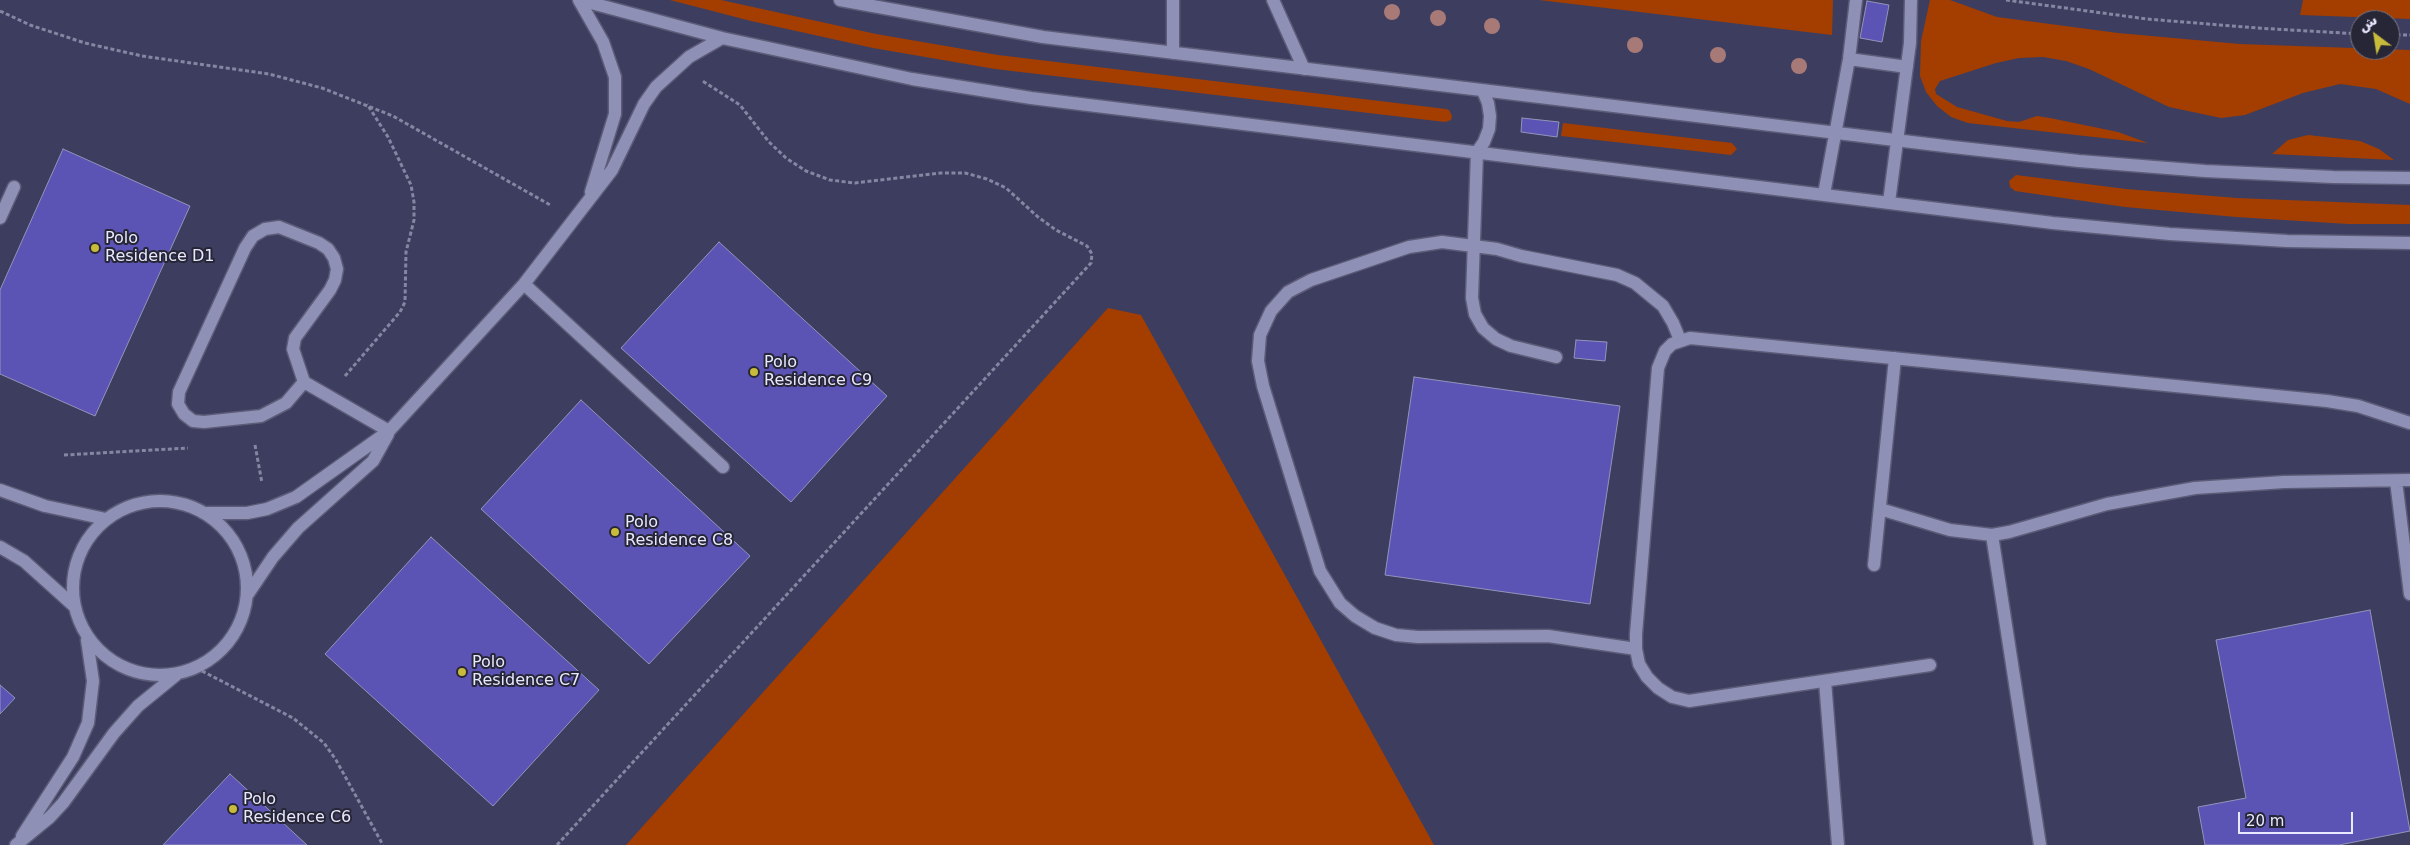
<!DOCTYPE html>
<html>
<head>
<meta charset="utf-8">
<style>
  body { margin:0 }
  #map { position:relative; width:2410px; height:845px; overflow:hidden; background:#3d3d5f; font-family:"DejaVu Sans","Noto Naskh Arabic",sans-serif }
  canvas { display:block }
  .north { position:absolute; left:2350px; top:10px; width:50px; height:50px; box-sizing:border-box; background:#262636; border:1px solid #747486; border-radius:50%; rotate:329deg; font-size:14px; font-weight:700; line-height:20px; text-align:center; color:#e8e9ff }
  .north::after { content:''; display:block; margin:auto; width:18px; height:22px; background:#c8bb3b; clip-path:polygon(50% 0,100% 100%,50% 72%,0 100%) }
  .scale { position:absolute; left:2238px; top:812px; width:115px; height:22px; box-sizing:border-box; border:2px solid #e8e9ff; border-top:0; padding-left:6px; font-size:15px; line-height:18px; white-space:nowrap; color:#e8e9ff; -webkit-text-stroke:4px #262636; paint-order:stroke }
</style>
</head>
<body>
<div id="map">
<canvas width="2410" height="845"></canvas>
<div class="north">ش</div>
<div class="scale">20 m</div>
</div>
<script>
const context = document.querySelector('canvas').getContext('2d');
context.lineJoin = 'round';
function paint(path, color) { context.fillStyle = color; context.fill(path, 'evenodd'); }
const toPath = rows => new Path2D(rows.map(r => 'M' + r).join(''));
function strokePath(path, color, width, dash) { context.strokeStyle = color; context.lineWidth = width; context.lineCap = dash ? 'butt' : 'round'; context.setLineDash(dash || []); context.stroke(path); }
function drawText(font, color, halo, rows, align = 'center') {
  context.font = font + ' "DejaVu Sans",sans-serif'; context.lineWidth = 4; context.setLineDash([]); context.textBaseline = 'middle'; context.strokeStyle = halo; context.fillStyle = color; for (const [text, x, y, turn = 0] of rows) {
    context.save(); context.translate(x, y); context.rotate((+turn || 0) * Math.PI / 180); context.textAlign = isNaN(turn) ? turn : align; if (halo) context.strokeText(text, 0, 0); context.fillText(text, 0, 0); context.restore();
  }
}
paint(toPath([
  [670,0,721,0,876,34,998,55,1446,109,1449,110,1452,116,1451,120,1445,122,995,69,873,48,751,21],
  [1539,0,1833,0,1832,35],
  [1930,0,1950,0,1997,17,2118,33,2240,44,2410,50,2410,104,2376,89,2340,84,2303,93,2245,115,2221,118,2169,107,2089,69,2066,61,2043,57,2019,58,1996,63,1940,81,1935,89,1936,94,1957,107,2007,121,2019,122,2037,116,2050,118,2118,132,2148,143,1968,123,1951,117,1937,106,1926,92,1920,76,1921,41],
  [2303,0,2410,0,2410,19,2300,15],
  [1563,123,1732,143,1737,149,1731,155,1561,136],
  [2308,135,2360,141,2379,149,2394,160,2272,154,2288,140],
  [2016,175,2126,189,2237,198,2410,205,2410,224,2348,224,2236,217,2125,207,2015,191,2010,187,2009,181],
  [1108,308,1141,315,1434,845,626,845]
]), '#a43e00');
const building = toPath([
  [1867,1,1889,5,1882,42,1860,38,1867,1],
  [1522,118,1559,122,1557,137,1521,132,1522,118],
  [63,149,190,206,95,416,0,374,0,290,63,149],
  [719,242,887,396,791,502,621,348,719,242],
  [1576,340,1607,342,1605,361,1574,358,1576,340],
  [1414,377,1620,406,1590,604,1385,575,1414,377],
  [581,400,750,556,649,664,481,509,581,400],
  [431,537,599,690,493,806,325,654,431,537],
  [2370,610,2410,831,2339,845,2205,845,2198,807,2246,798,2216,640,2370,610],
  [0,685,15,698,0,714,0,685],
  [230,774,307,845,163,845,230,774]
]);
paint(building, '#5c54b5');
strokePath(building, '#9394ba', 1);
const minor = toPath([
  [579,0,603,42,615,77,615,114,591,192],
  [580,0,722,38,912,79,1031,98,2053,223,2170,234,2287,241,2410,243],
  [840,0,1043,37,1953,147,2079,161,2205,171,2333,177,2410,178],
  [1173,0,1173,53],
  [1273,0,1304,69],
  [1849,59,1907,67],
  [1483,91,1488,103,1490,116,1489,129,1484,142,1477,152,1472,298,1475,314,1483,328,1496,339,1511,346,1556,357],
  [1824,194,1849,59,1856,0],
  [1889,202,1910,43,1911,0],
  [0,218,14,187],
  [279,227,319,243,328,249,334,258,337,269,335,280,330,290,295,338,293,349,304,382,286,403,261,416,204,422,193,421,184,414,178,404,179,392,245,248,253,236,265,229,279,227],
  [524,284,723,467],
  [304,382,389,431],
  [2396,481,2410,594],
  [0,490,45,506,106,519],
  '73 588a87 87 0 1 1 174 0a87 87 0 1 1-174 0Z',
  [1880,509,1950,530,1992,535,2009,532,2107,504,2195,488,2284,482,2410,480],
  [206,513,247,513,267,509,296,497,389,431,524,284,612,170,644,104,656,87,689,57,722,38],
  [1992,535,2040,845],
  [0,547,24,561,74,606],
  [1874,565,1895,358],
  [248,594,273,557,298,528,373,461,388,434],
  [1636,649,1548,636,1418,637,1396,635,1375,628,1355,616,1340,603,1320,571,1263,386,1258,361,1260,335,1271,311,1288,292,1311,280,1409,247,1442,242,1497,249,1521,256,1617,275,1635,283,1663,306,1673,323,1680,340],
  [1930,665,1689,701,1672,697,1658,688,1647,677,1639,664,1636,649,1636,634,1658,368,1665,351,1672,344,1690,338,2327,401,2358,406,2410,423],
  [1825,681,1838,845],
  [22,836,73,757,88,723,93,681,87,640],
  [16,845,50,817,63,803,114,733,138,706,176,675]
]);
strokePath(minor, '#5c5b78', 15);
strokePath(toPath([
  [2006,0,2147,19,2257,28,2360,34],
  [0,11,30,25,85,43,142,56,269,74,322,88,393,116,552,206],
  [2390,35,2410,35],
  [345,376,400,312,405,302,406,252,414,220,414,202,411,185,388,137,367,104],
  [255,445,262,483],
  [64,455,188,448],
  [202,671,293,718,324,743,336,760,383,845],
  [557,845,1091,263,1092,254,1087,246,1056,230,1038,217,1006,188,987,179,965,173,941,173,855,183,830,180,806,171,786,158,769,142,740,105,701,80]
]), '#8686a3', 3, [4, 2.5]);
strokePath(minor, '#8f90b6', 12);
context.fillStyle = '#a77a77';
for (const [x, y] of [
  [1392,12],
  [1438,18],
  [1492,26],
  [1635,45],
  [1718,55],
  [1799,66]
]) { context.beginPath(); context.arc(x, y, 8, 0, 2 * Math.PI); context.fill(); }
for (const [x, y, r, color] of [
  [95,248,5,"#c8bb3b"],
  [754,372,5,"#c8bb3b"],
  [615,532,5,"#c8bb3b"],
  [462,672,5,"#c8bb3b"],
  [233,809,5,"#c8bb3b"]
]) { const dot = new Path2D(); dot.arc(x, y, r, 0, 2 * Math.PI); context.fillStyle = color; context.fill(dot); strokePath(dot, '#262636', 2); }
drawText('16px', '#e8e9ff', '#262636', [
  ["Polo",105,239],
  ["Residence D1",105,257],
  ["Polo",764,363],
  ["Residence C9",764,381],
  ["Polo",625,523],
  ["Residence C8",625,541],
  ["Polo",472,663],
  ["Residence C7",472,681],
  ["Polo",243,800],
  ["Residence C6",243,818]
], 'left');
</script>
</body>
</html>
